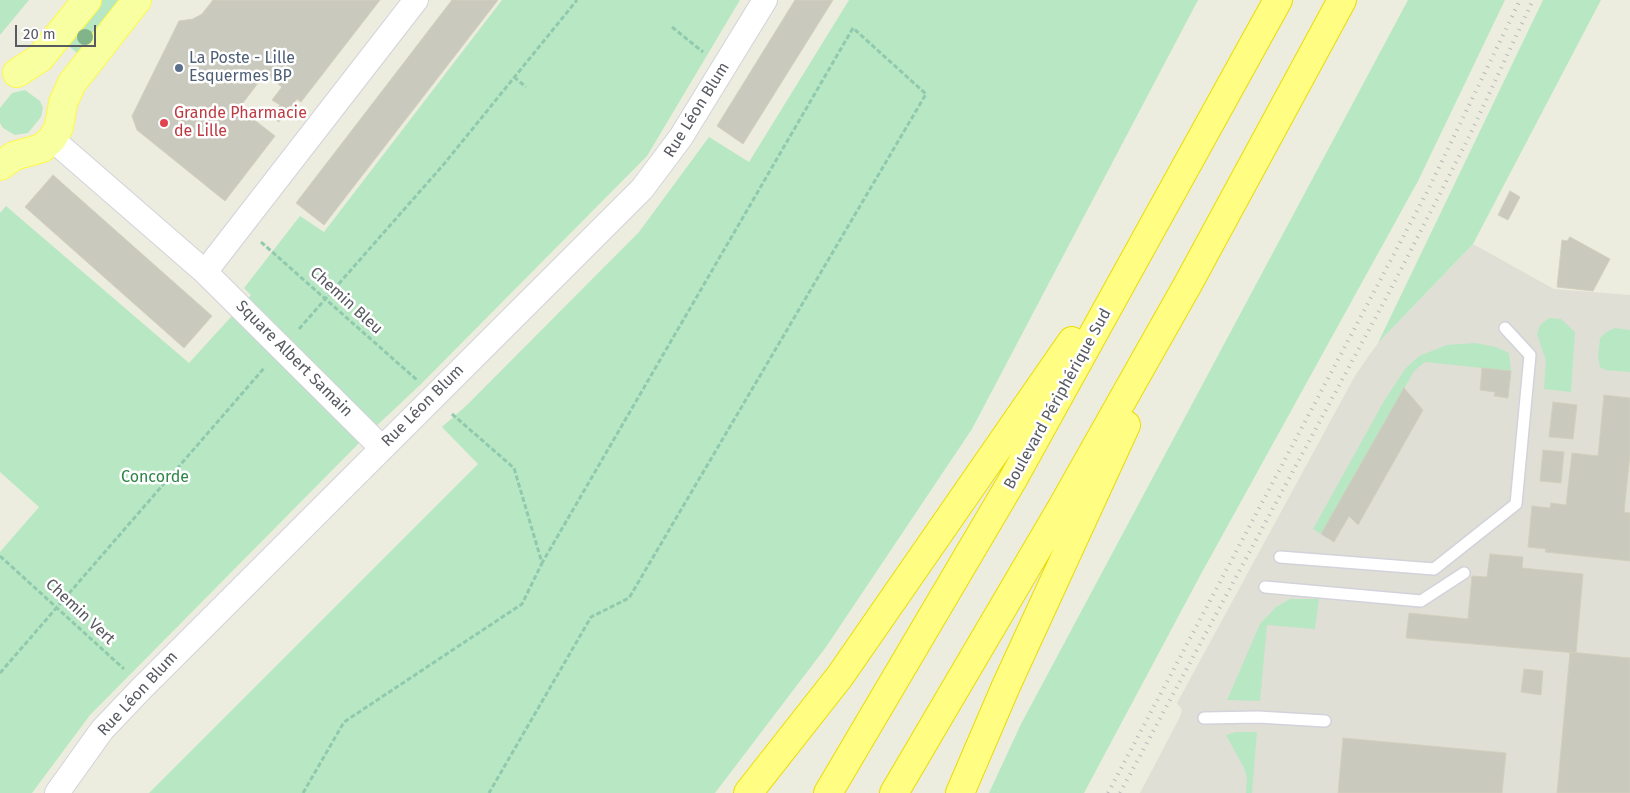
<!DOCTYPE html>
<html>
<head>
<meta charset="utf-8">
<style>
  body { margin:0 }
  #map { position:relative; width:1630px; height:793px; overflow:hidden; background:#ecedde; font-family:"Fira Sans",sans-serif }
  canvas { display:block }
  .scale { position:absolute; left:15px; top:25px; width:81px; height:22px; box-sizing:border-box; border:2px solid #585a61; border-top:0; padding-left:6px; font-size:15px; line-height:18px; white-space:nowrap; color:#585a61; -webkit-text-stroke:4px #fff; paint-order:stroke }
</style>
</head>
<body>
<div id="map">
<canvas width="1630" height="793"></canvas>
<div class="scale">20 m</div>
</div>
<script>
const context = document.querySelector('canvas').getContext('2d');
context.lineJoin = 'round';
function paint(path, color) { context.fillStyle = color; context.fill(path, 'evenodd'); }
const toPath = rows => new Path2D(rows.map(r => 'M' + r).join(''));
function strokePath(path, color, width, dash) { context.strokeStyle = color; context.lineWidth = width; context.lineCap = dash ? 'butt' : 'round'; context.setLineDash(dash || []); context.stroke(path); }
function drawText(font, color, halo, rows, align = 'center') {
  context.font = font + ' "Fira Sans",sans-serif'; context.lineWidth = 5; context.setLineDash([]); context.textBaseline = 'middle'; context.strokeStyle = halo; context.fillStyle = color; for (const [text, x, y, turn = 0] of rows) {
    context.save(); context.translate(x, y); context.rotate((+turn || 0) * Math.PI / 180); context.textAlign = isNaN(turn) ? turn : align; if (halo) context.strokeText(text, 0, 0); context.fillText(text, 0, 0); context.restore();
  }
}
paint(toPath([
  [1473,244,1554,289,1630,295,1630,793,1140,793,1180,717,1182,710,1177,703,1356,374,1378,343]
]), '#e0dfd6');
paint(toPath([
  [0,0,29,0,0,35],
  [96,0,128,0,83,58,64,42],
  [502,0,740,0,647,156,421,384,369,433,90,715,32,793,0,793,0,552,39,507,0,472,0,213,6,206,189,363,251,295,244,288,300,216,324,232],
  [849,0,1198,0,972,429,826,647,715,793,149,793,478,464,442,427,467,405,639,232,709,137,749,162],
  [1408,0,1505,0,1418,181,1201,574,1084,793,989,793,1021,724],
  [1543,0,1601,0,1473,244,1378,343],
  [25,90,40,101,43,108,41,117,28,133,15,135,3,128,0,123,0,108,12,93],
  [1549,318,1561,319,1575,332,1571,392,1544,389,1546,361,1537,334,1540,325],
  [1615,328,1630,330,1630,372,1605,370,1600,367,1598,357,1600,338,1606,332],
  [1475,343,1496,347,1509,353,1511,371,1425,362,1414,371,1321,534,1313,529,1384,401,1405,369,1419,356,1447,345],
  [1290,599,1319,599,1315,629,1267,625,1260,701,1227,700,1260,624,1276,607],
  [1236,732,1257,732,1252,793,1246,793,1247,777,1244,768,1226,735]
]), '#b7e8c3');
const building = toPath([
  [213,0,380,0,301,102,297,99,279,122,271,116,280,105,272,100,282,87,265,74,239,108,275,136,225,201,137,130,132,116,179,21,193,19,202,14,213,0],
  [452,0,498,0,324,225,296,203,452,0],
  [795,0,833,0,743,144,717,126,795,0],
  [53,175,212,316,184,348,25,207,53,175],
  [1510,191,1520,197,1508,220,1498,215,1510,191],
  [1570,237,1610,259,1593,291,1557,287,1562,240,1567,241,1570,237],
  [1482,368,1511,371,1508,398,1494,396,1495,392,1480,390,1482,368],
  [1404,388,1423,410,1358,525,1349,516,1334,542,1321,534,1404,388],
  [1604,395,1630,398,1630,455,1624,512,1630,513,1630,561,1545,552,1546,549,1528,547,1532,506,1550,508,1551,503,1566,505,1572,453,1598,456,1604,395],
  [1553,402,1577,405,1573,439,1549,437,1553,402],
  [1543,450,1564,452,1561,483,1540,481,1543,450],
  [1490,554,1523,557,1522,568,1583,574,1576,653,1406,638,1409,613,1468,619,1472,576,1487,577,1490,554],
  [1570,652,1630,658,1630,793,1557,793,1570,652],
  [1524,669,1543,671,1541,695,1521,692,1524,669],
  [1343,738,1506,753,1502,793,1338,793,1343,738]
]);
paint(building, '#cac9bd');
strokePath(building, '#d2d0bc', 1);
const service = toPath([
  [1280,557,1434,569,1516,504,1530,355,1505,328],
  [1265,587,1421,601,1464,573],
  [1204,718,1258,717,1325,721]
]);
const minor = toPath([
  [52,139,205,272,382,448],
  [205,272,416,0],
  [57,793,102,730,141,689,642,189,681,137,765,0]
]);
const primary = toPath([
  [17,73,40,58,87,0],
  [0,166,14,156,42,148,52,139,59,127,63,103,72,83,137,0]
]);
const motorway = toPath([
  [748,793,840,676,1072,341],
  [828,793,1012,481,1278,0],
  [894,793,1062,507,1188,284,1342,0],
  [960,793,1006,686,1126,425]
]);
strokePath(service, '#d2d2da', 14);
strokePath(minor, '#d2d2da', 26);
strokePath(primary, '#fff945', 30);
strokePath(motorway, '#ebdc00', 30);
strokePath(toPath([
  [672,27,703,52],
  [514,77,526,87],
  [261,242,417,380],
  [299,329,444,164,577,0],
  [452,414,514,468,542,563,853,28,926,94,629,598,591,617,489,793],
  [0,556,124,669],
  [0,673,265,367],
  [303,793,344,722,522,604,542,563]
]), '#90c9ae', 3, [5, 2.5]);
strokePath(service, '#fff', 11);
strokePath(minor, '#fff', 24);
strokePath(primary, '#f7ffa1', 28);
strokePath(motorway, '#fffe83', 28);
strokePath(toPath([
  [1108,793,1428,190,1520,0],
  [1120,793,1393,285,1468,139,1533,0]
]), '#b7b8b8', 4, [1, 6]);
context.fillStyle = '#82b48a';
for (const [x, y] of [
  [85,37]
]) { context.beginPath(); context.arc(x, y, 8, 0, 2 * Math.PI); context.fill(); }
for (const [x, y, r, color] of [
  [179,68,5,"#5c6f8a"],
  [164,123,5,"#e0444e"]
]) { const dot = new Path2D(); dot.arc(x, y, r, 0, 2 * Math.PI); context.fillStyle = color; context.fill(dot); strokePath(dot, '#fff', 2); }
drawText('16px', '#4e5e75', '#fff', [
  ["La Poste - Lille",189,59],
  ["Esquermes BP",189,77]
], 'left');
drawText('16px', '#585a61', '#fff', [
  ["Rue Léon Blum",697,110,-58],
  ["Chemin Bleu",346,301,42],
  ["Square Albert Samain",294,359,45],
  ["Boulevard Périphérique Sud",1058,399,-61],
  ["Rue Léon Blum",423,406,-45],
  ["Chemin Vert",80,612,43],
  ["Rue Léon Blum",138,694,-47]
]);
drawText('16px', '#be3a42', '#fff', [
  ["Grande Pharmacie",174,114],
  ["de Lille",174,132]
], 'left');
drawText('16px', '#2c8546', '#fff', [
  ["Concorde",155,478]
]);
</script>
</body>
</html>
